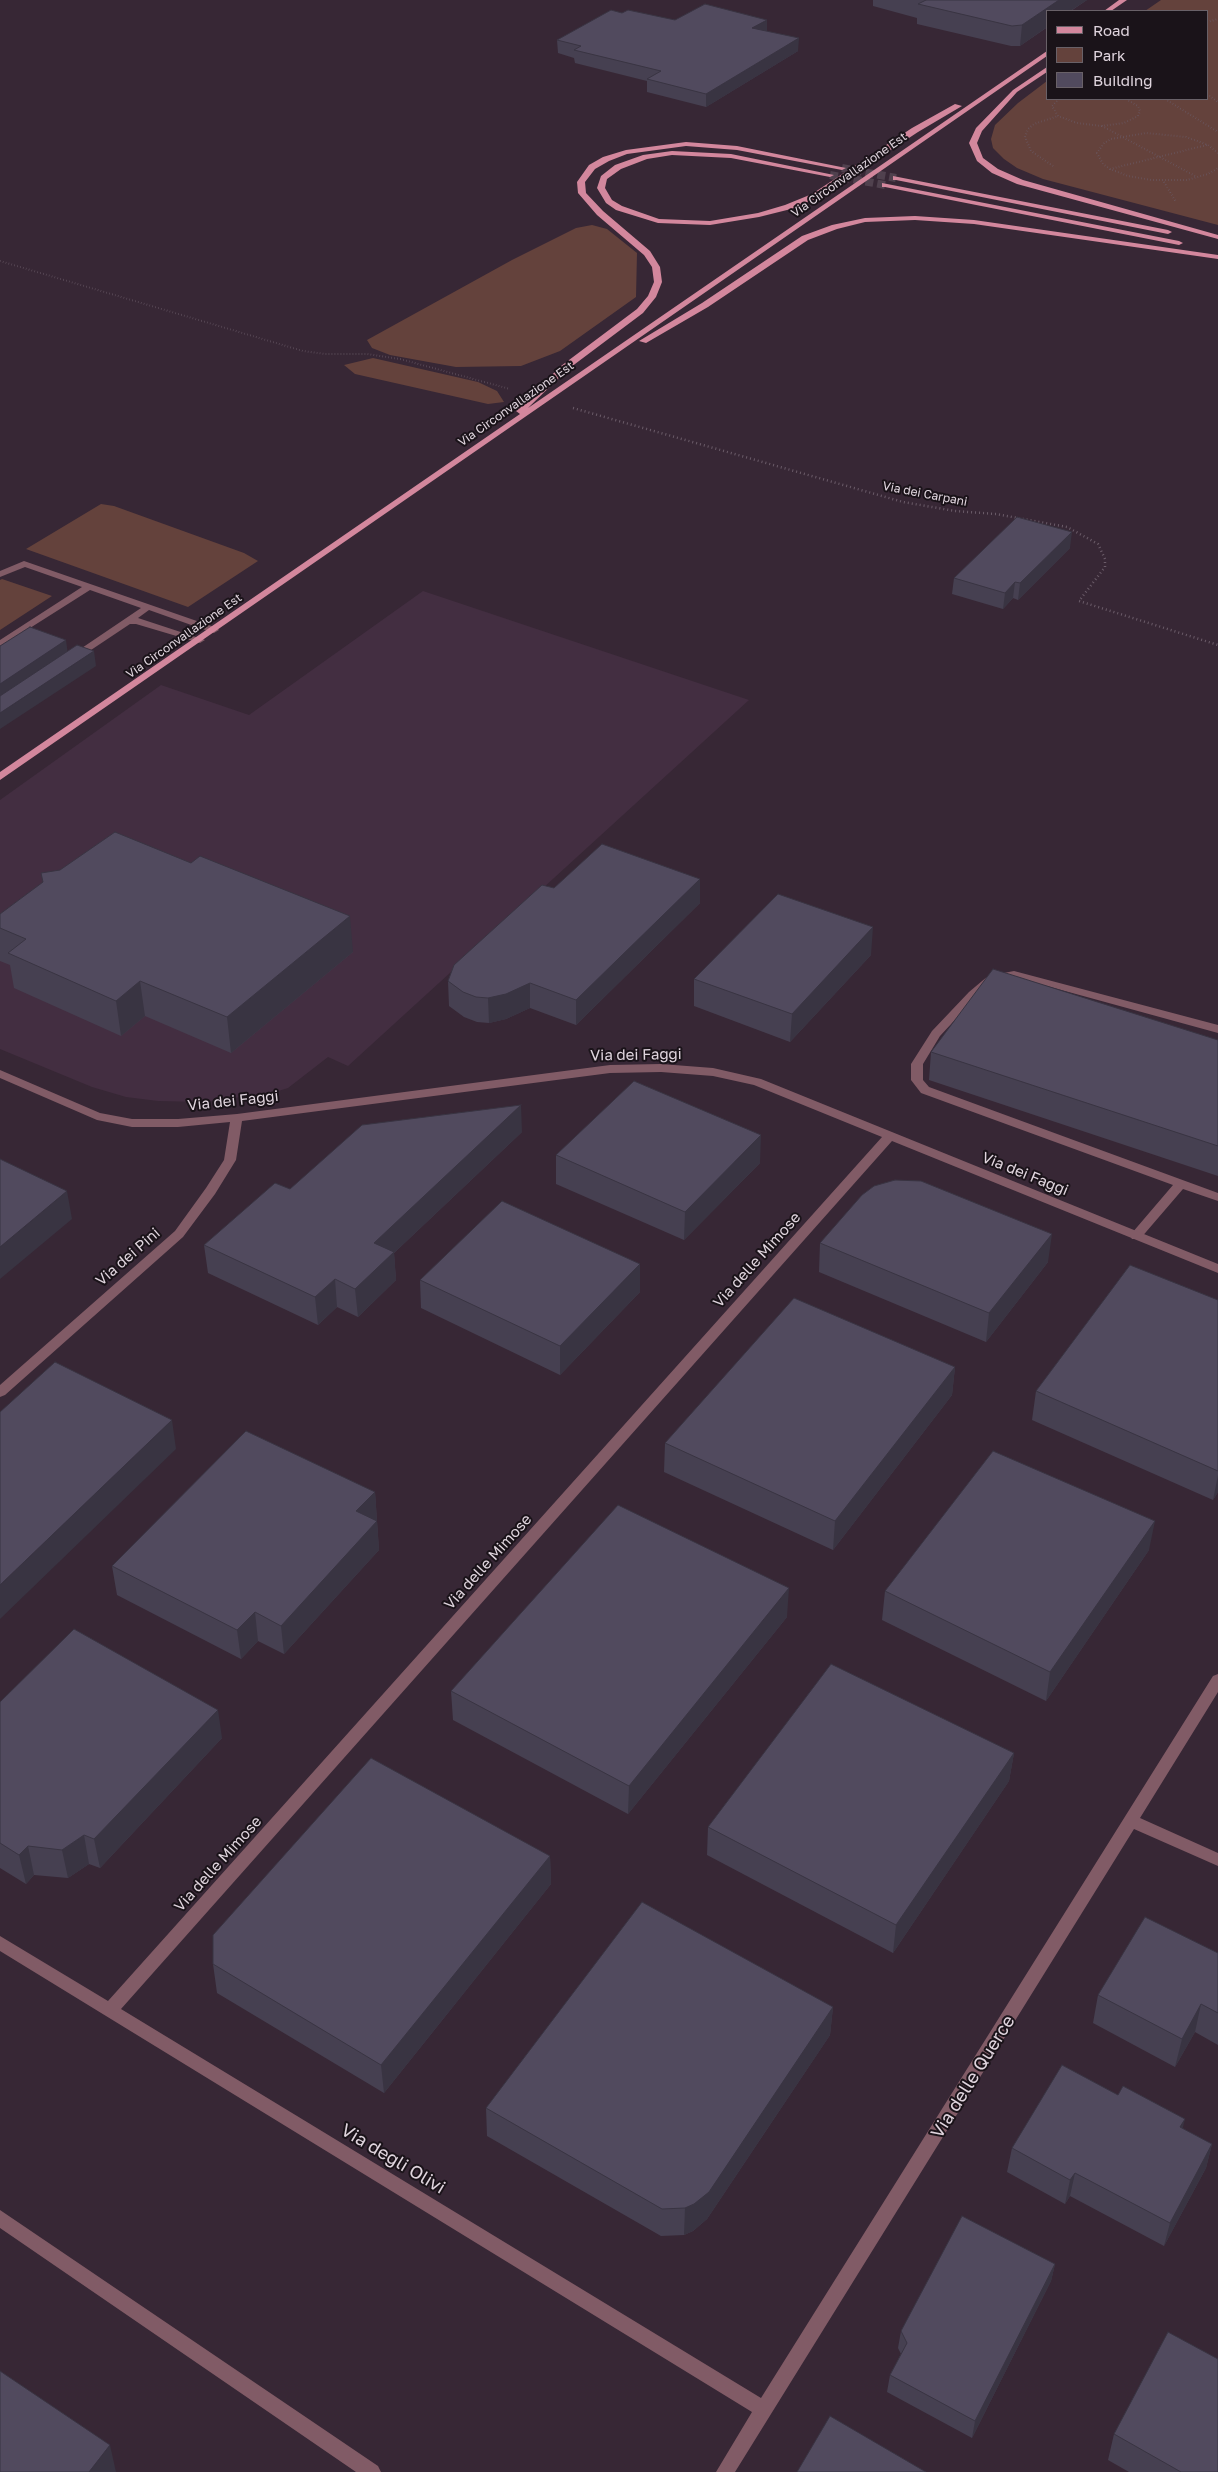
<!DOCTYPE html>
<html>
<head>
<meta charset="utf-8">
<style>
  body { margin:0 }
  #map { position:relative; width:1218px; height:2472px; overflow:hidden; background:#372735; font-family:"Golos Text",sans-serif }
  canvas { display:block }
  .legend { position:absolute; left:1046px; top:10px; width:162px; height:90px; box-sizing:border-box; background:#1a1319; border:1px solid #696168; margin:0; padding:6px 9px; list-style:none; font-size:15px; color:#e0d5de }
  .legend li { display:flex; align-items:center; gap:10px; height:25px }
  .legend b { width:25px; border:1px solid #696168 }
</style>
</head>
<body>
<div id="map">
<canvas width="1218" height="2472"></canvas>
<ul class="legend">
<li><b style="height:6px;background:#d3879d"></b>Road</li>
<li><b style="height:14px;background:#64423c"></b>Park</li>
<li><b style="height:14px;background:#514a5e"></b>Building</li>
</ul>
</div>
<script>
const context = document.querySelector('canvas').getContext('2d');
context.lineJoin = 'round';
function paint(path, color) { context.fillStyle = color; context.fill(path, 'evenodd'); }
const toPath = rows => new Path2D(rows.map(r => 'M' + r).join(''));
function strokePath(path, color, width, dash) { context.strokeStyle = color; context.lineWidth = width; context.lineCap = dash ? 'butt' : 'round'; context.setLineDash(dash || []); context.stroke(path); }
function drawText(font, color, halo, rows, align = 'center') {
  context.font = font + ' "Golos Text",sans-serif'; context.lineWidth = 4; context.setLineDash([]); context.textBaseline = 'middle'; context.strokeStyle = halo; context.fillStyle = color; for (const [text, x, y, turn = 0] of rows) {
    context.save(); context.translate(x, y); context.rotate((+turn || 0) * Math.PI / 180); context.textAlign = isNaN(turn) ? turn : align; if (halo) context.strokeText(text, 0, 0); context.fillText(text, 0, 0); context.restore();
  }
}
paint(toPath([
  [423,591,749,700,348,1066,328,1057,288,1088,272,1093,203,1102,158,1101,126,1097,92,1087,0,1049,0,800,161,685,249,715]
]), '#432e41');
paint(toPath([
  [1161,0,1218,0,1218,225,1043,179,1017,168,1004,159,993,148,991,139,995,125,1018,103,1047,81,1047,99,1207,99,1207,11,1145,11],
  [592,225,607,229,637,253,636,297,560,351,521,366,456,367,390,355,372,348,367,340,512,260,576,228],
  [373,358,478,382,497,391,504,402,488,404,355,374,344,365],
  [101,504,114,506,244,553,258,561,188,607,26,549],
  [2,579,52,596,0,630,0,580]
]), '#64423c');
strokePath(toPath([
  [842,168,896,178],
  [830,175,885,185]
]), '#50414e', 8, [8, 4]);
strokePath(toPath([
  [1207,22,1218,19],
  [1207,94,1218,102],
  [1059,99,1052,106,1058,116,1077,123,1101,126,1124,123,1138,116,1140,111,1138,106,1126,99],
  [1165,99,1218,132],
  [1102,126,1197,177],
  [1218,153,1208,145,1186,137,1146,133,1111,139,1104,143,1097,153,1103,164,1110,169,1128,176,1151,180,1187,180,1208,174,1218,168],
  [1053,166,1031,151,1025,137,1028,129,1034,124,1058,116],
  [1110,169,1207,145],
  [1164,182,1176,202],
  [0,261,303,351,325,354,367,354,400,359,510,389]
]), '#6b5c69', 2, [0.5, 2.5]);
strokePath(toPath([
  [573,408,903,502,955,511,996,514,1067,527,1098,544,1105,559,1105,567,1079,601,1218,645]
]), '#6b5c69', 2.5, [1, 3]);
paint(toPath([
  [24,561,217,628,219,630,214,633,211,632,149,610,138,618,205,640,200,643,136,624,130,624,76,660,70,660,70,656,141,608,90,590,0,647,0,640,82,587,25,567,0,577,0,571,24,561],
  [1014,971,1218,1025,1218,1033,1014,977,996,981,977,996,940,1036,923,1064,923,1080,929,1087,1218,1193,1218,1201,1183,1189,1140,1239,1132,1239,1130,1236,1132,1233,1173,1185,921,1093,911,1080,911,1064,932,1031,969,992,988,976,1014,971],
  [0,2210,378,2466,381,2472,356,2472,0,2228,0,2210]
]), '#815b66');
paint(toPath([
  [661,1064,713,1068,761,1079,1218,1264,1218,1273,892,1141,121,2009,761,2398,1213,1676,1218,1674,1218,1692,1140,1818,1218,1853,1218,1866,1134,1829,735,2472,716,2472,752,2412,0,1951,0,1936,108,2001,882,1137,754,1085,713,1076,661,1072,610,1073,242,1121,236,1160,215,1194,183,1237,5,1395,0,1397,0,1385,175,1231,206,1188,224,1160,230,1122,178,1127,132,1127,97,1120,0,1078,0,1070,100,1113,132,1119,178,1119,237,1114,610,1065,661,1064]
]), '#815b66');
paint(toPath([
  [1119,0,1127,0,1111,11,1104,11,1119,0],
  [1047,51,1047,56,0,780,0,772,520,414,516,411,517,409,561,366,637,309,648,296,654,282,652,267,644,255,597,215,578,193,577,182,589,165,603,157,626,150,686,142,737,146,846,168,842,170,737,150,686,146,627,154,609,161,595,169,585,182,586,193,603,211,650,251,660,267,662,282,656,297,643,313,567,370,528,408,1047,51],
  [1047,67,1047,72,1017,92,982,131,977,143,983,158,998,169,1023,180,1218,235,1218,239,1017,184,992,173,977,161,969,143,976,128,1013,90,1047,67],
  [955,104,962,106,918,132,818,198,791,209,759,217,710,225,658,223,616,210,606,203,597,188,601,176,615,165,643,155,672,151,731,154,834,175,830,177,731,158,672,155,647,159,621,169,607,179,605,188,612,200,622,206,659,219,710,221,758,213,785,205,812,194,912,128,955,104],
  [893,176,1168,230,1172,232,1168,234,896,180,893,180,893,176],
  [882,183,1179,241,1183,243,1179,245,885,187,882,187,882,183],
  [915,216,974,220,1218,255,1218,259,974,224,915,220,865,222,837,229,808,240,708,307,646,343,639,341,702,303,802,236,832,225,865,218,915,216]
]), '#d3879d');
paint(toPath([
  [873,0,1087,0,1020,46,1011,46,917,24,917,18,873,6],
  [622,13,675,20,767,31,798,51,706,107,647,92,647,81,575,63,574,58,558,53,557,40],
  [1070,548,1018,600,1013,598,1003,609,952,594,954,578],
  [554,888,700,903,576,1025,530,1008,506,1019,489,1023,477,1022,464,1017,449,1006,448,981],
  [0,914,353,952,231,1053,145,1016,121,1036,14,988,10,965,0,961],
  [871,955,790,1042,694,1006,694,979],
  [1218,1040,1218,1176,929,1080,931,1052],
  [522,1132,394,1253,396,1280,358,1317,337,1307,318,1325,208,1273,204,1245,290,1189],
  [556,1155,760,1163,684,1240,556,1184],
  [820,1243,1048,1262,986,1342,819,1272],
  [420,1280,640,1292,560,1375,421,1308],
  [1218,1300,1218,1492,1213,1500,1032,1420,1036,1391],
  [955,1367,952,1395,833,1550,664,1472,665,1443],
  [375,1492,379,1550,284,1654,258,1641,241,1659,117,1595,112,1566],
  [1149,1550,1046,1701,882,1620,885,1591],
  [787,1617,628,1814,453,1720,451,1691],
  [0,1702,222,1738,100,1868,89,1864,68,1878,34,1875,26,1884,0,1868],
  [1014,1753,1009,1781,893,1953,707,1855,708,1827],
  [550,1856,551,1884,384,2093,217,1993,213,1964],
  [1218,1953,1218,2045,1195,2032,1175,2067,1093,2023,1098,1995],
  [833,2007,830,2035,707,2219,693,2231,684,2235,661,2236,487,2136,486,2108],
  [1118,2095,1212,2144,1206,2168,1164,2246,1070,2196,1065,2204,1007,2172,1012,2148],
  [1055,2264,1051,2281,972,2438,887,2392,890,2375,901,2354,898,2348,901,2331],
  [1114,2434,1218,2472,1129,2472,1108,2460]
]), '#464051');
paint(toPath([
  [1059,0,1087,0,1070,11,1047,11,1047,27,1020,46,1022,25],
  [767,20,767,32,752,28],
  [799,38,798,51,706,107,706,94],
  [1072,532,1070,548,1018,600,1020,583],
  [1015,582,1013,598,1003,609,1005,593],
  [66,640,68,655,0,700,0,684],
  [94,651,96,666,0,729,0,713],
  [700,879,700,903,576,1025,576,1000],
  [350,916,353,952,231,1053,227,1017],
  [873,927,871,955,790,1042,792,1014],
  [140,981,145,1016,121,1036,116,1001],
  [530,983,530,1008,506,1019,489,1023,488,998],
  [521,1105,522,1132,394,1253,396,1280,358,1317,355,1289,374,1243],
  [761,1135,760,1163,684,1240,685,1212],
  [67,1191,72,1219,0,1279,0,1247],
  [1052,1234,1048,1262,986,1342,989,1313],
  [640,1264,640,1292,560,1375,560,1346],
  [335,1279,337,1307,318,1325,315,1297],
  [955,1367,952,1395,833,1550,835,1521],
  [172,1420,176,1449,0,1619,0,1585],
  [1218,1475,1218,1492,1213,1500],
  [375,1492,379,1550,284,1654,281,1626,356,1511],
  [1155,1521,1149,1550,1046,1701,1050,1672],
  [789,1588,787,1617,628,1814,629,1786],
  [255,1612,258,1641,241,1659,237,1630],
  [218,1710,222,1738,100,1868,94,1839],
  [1014,1753,1009,1781,893,1953,896,1925],
  [84,1835,89,1864,68,1878,62,1850],
  [28,1846,34,1875,26,1884,19,1855],
  [550,1856,551,1884,384,2093,381,2065],
  [1201,2004,1195,2032,1175,2067,1182,2039],
  [833,2007,830,2035,707,2219,693,2231,684,2235,685,2208],
  [1185,2119,1179,2143,1180,2127],
  [1212,2144,1206,2168,1164,2246,1170,2223],
  [1075,2173,1070,2196,1065,2204,1070,2180],
  [1055,2264,1051,2281,972,2438,975,2421],
  [110,2445,116,2472,89,2472]
]), '#393442');
const building = toPath([
  [926,0,1059,0,1022,25,1012,26,918,4,926,0],
  [705,4,767,20,752,28,799,38,706,94,647,79,661,71,574,50,581,46,557,40,611,10,622,13,628,10,675,20,705,4],
  [1017,517,1072,532,1020,583,1015,582,1005,593,954,578,1017,517],
  [30,627,66,640,0,684,0,646,30,627],
  [77,645,94,651,0,713,0,696,77,645],
  [115,832,191,863,200,856,350,916,227,1017,140,981,116,1001,8,953,26,939,0,928,0,914,43,882,41,873,60,870,115,832],
  [602,844,700,879,576,1000,530,983,506,994,488,998,476,997,463,992,448,981,454,965,542,885,554,888,602,844],
  [778,894,873,927,792,1014,694,979,778,894],
  [993,969,1218,1040,1218,1146,931,1052,993,969],
  [634,1081,761,1135,685,1212,556,1155,634,1081],
  [521,1105,374,1243,394,1252,355,1289,335,1279,315,1297,204,1245,275,1183,290,1189,362,1125,521,1105],
  [0,1159,67,1191,0,1247,0,1159],
  [895,1180,921,1181,1052,1234,989,1313,820,1243,862,1195,874,1186,895,1180],
  [502,1201,640,1264,560,1346,420,1280,502,1201],
  [1130,1265,1218,1300,1218,1471,1036,1391,1130,1265],
  [794,1298,955,1367,835,1521,665,1443,794,1298],
  [55,1362,172,1420,0,1585,0,1412,55,1362],
  [246,1431,375,1492,356,1511,377,1521,281,1626,255,1612,237,1630,112,1566,246,1431],
  [993,1451,1155,1521,1050,1672,885,1591,993,1451],
  [618,1505,789,1588,629,1786,451,1691,618,1505],
  [74,1629,218,1710,94,1839,84,1835,62,1850,28,1846,19,1855,0,1843,0,1702,74,1629],
  [831,1664,1014,1753,896,1925,708,1827,831,1664],
  [371,1758,550,1856,381,2065,213,1964,213,1935,371,1758],
  [642,1902,833,2007,709,2192,694,2204,685,2208,662,2209,486,2108,642,1902],
  [1145,1917,1218,1953,1218,2013,1201,2004,1182,2039,1098,1995,1145,1917],
  [1062,2065,1118,2095,1123,2086,1185,2119,1180,2127,1212,2144,1170,2223,1075,2173,1070,2180,1012,2148,1062,2065],
  [962,2216,1055,2264,975,2421,890,2375,907,2343,901,2331,962,2216],
  [1168,2332,1218,2359,1218,2472,1181,2472,1114,2434,1168,2332],
  [0,2371,110,2445,89,2472,0,2472,0,2371],
  [830,2416,926,2472,797,2472,830,2416]
]);
paint(building, '#514a5e');
strokePath(building, '#393442', 1);
drawText('12px', '#e0d5de', '#1a1319', [
  ["Via Circonvallazione Est",849,175,-35],
  ["Via Circonvallazione Est",516,404,-35],
  ["Via dei Carpani",925,494,11],
  ["Via Circonvallazione Est",184,636,-35]
]);
drawText('15px', '#e0d5de', '#1a1319', [
  ["Via dei Faggi",636,1055,-1],
  ["Via dei Faggi",233,1101,-6],
  ["Via dei Faggi",1025,1174,22],
  ["Via dei Pini",128,1257,-41],
  ["Via delle Mimose",757,1260,-48],
  ["Via delle Mimose",488,1562,-48],
  ["Via delle Mimose",218,1864,-48]
]);
drawText('18px', '#e0d5de', '#1a1319', [
  ["Via delle Querce",973,2077,-58],
  ["Via degli Olivi",393,2159,31]
]);
</script>
</body>
</html>
